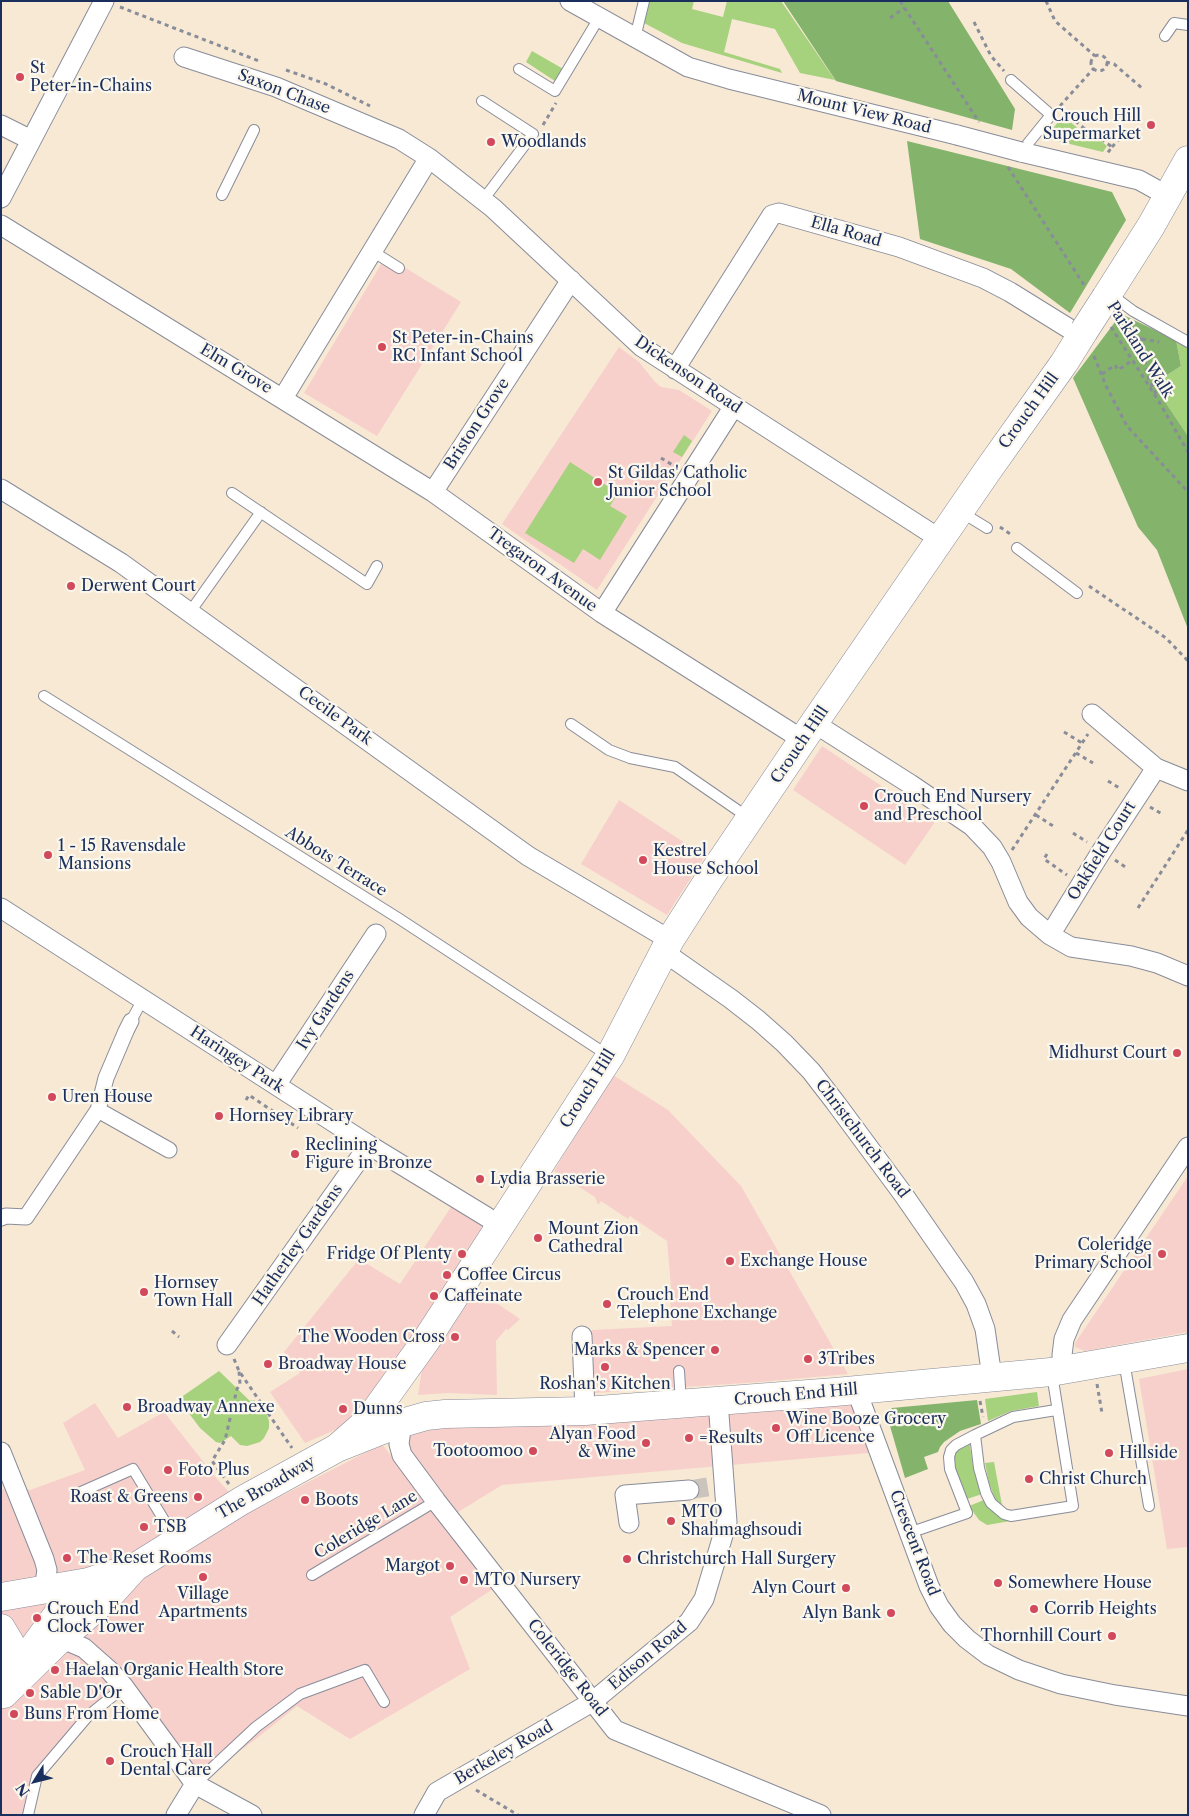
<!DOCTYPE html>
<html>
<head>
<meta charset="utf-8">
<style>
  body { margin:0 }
  #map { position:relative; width:1189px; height:1816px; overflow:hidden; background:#f7e9d4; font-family:"Libre Caslon Text",serif }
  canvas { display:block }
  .frame { position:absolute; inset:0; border:2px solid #1b2f5e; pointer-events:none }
  .north { position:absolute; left:10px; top:1756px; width:50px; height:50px; -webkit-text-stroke:4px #fbf7ec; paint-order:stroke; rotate:234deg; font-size:14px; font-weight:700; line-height:20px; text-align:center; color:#1b2f5e }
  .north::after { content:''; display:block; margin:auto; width:18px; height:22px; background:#1b2f5e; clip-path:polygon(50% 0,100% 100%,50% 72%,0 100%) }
</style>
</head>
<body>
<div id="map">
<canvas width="1189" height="1816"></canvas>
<div class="frame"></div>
<div class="north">N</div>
</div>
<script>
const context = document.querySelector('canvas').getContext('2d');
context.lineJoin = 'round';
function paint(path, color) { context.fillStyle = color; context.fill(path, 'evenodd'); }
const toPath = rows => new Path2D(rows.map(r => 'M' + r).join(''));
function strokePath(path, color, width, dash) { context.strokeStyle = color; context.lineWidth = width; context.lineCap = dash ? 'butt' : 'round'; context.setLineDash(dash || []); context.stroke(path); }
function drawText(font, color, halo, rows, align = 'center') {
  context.font = font + ' "Libre Caslon Text",serif'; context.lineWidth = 4.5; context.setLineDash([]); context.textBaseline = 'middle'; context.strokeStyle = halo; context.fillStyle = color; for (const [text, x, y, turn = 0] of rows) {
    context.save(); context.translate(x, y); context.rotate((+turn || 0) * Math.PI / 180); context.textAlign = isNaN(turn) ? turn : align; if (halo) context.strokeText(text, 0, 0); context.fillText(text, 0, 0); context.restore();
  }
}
paint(toPath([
  [386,256,461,302,377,436,304,393],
  [619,347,639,362,655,382,661,387,679,390,712,411,597,590,502,524],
  [822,746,935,822,905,865,793,790],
  [619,800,705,856,667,915,581,864],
  [613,1075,668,1110,741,1186,848,1374,760,1382,595,1393,592,1330,672,1326,670,1298,672,1298,667,1241,630,1216,628,1219,601,1201,598,1205,595,1197,554,1171],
  [1188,1176,1188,1332,1085,1351,1075,1347,1075,1343],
  [453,1204,490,1227,365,1417,305,1443,270,1392,300,1373,284,1352,359,1259,400,1284],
  [467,1283,520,1319,508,1330,506,1329,496,1341,497,1395,449,1393,418,1395,424,1356],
  [1188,1369,1188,1547,1167,1549,1139,1379],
  [856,1389,880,1452,502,1485,450,1517,402,1455,402,1422],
  [95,1403,118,1438,164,1412,217,1479,248,1513,382,1444,493,1589,450,1617,470,1669,350,1739,297,1706,256,1739,195,1784,124,1688,88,1716,37,1776,28,1815,1,1815,1,1490,14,1485,30,1490,85,1470,63,1423]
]), '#f7d0cb');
paint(toPath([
  [649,1,694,1,692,9,723,17,727,1,781,1,835,80,800,73,775,29,732,19,724,52,780,69,782,73,682,43,644,23],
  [532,51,565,70,555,81,526,62],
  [1063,116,1091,139,1095,136,1107,146,1103,152,1045,138],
  [1188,333,1188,436,1153,384,1181,366,1176,340],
  [684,435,692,441,682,457,673,452],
  [570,462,618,493,610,506,627,516,600,560,583,549,574,563,525,533],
  [219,1371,250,1401,254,1400,266,1412,269,1421,269,1428,264,1438,260,1442,247,1446,240,1445,231,1436,220,1443,216,1442,200,1428,182,1404,180,1398],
  [1037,1392,1039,1406,1011,1411,988,1421,985,1399],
  [969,1441,973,1465,982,1494,967,1499,953,1468,954,1453,957,1449],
  [994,1462,1002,1505,997,1504,989,1483,985,1463],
  [984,1500,1010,1521,987,1525,979,1520,969,1506]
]), '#a6d17d');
paint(toPath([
  [783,1,948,1,1015,109,1012,130,836,81],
  [907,141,1112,192,1126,220,1070,313,1011,269,920,239],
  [1121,314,1176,340,1181,366,1153,384,1188,436,1188,629,1157,550,1138,527,1073,378],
  [977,1400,981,1424,960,1431,944,1442,940,1447,938,1452,924,1457,928,1469,905,1478,888,1419,887,1412,892,1408]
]), '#84b36c');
strokePath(toPath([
  [689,1490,713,1486]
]), '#cbc4bc', 19, [19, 9]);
const service = toPath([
  [1165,36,1174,23,1188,25],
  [635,38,644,1],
  [519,69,555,91,599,18],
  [1011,80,1051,115,1021,152],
  [482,101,533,134,483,200],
  [222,195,254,130],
  [372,251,399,268],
  [1109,293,1133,311,1188,342],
  [232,493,367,584,377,566],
  [961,512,987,528],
  [1017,548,1077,593],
  [190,612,261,512],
  [44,696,398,918,609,1056],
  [571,724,609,750,630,758,675,767,749,818],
  [131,1021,143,999],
  [1124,1361,1149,1506],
  [679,1371,681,1403],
  [1052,1374,1073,1506,1011,1516,1004,1514,991,1503,986,1493,979,1468,975,1435,1013,1417,1056,1410],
  [81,1492,133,1469,176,1540],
  [909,1533,967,1513,950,1469,949,1457,951,1450,956,1445,975,1435],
  [312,1575,436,1501],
  [195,1784,256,1727,300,1694,365,1670,384,1702],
  [28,1815,37,1776,88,1716,124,1687]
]);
const pedestrian = toPath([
  [98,1110,169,1150],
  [1,1218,6,1216,26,1217,98,1110,106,1078,126,1031,131,1021]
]);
const minor = toPath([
  [570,1,688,67,729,79,957,135],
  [184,57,276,87,399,139,429,158,493,208,642,347,940,539],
  [1,125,31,140],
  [1021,152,1139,180,1168,196],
  [1,198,104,1],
  [1,225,433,492,602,613,803,740],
  [675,369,772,215,779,213,899,247,983,278,1010,292,1081,336],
  [283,398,429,158],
  [1,489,121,563,528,856,670,940],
  [433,492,571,280],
  [602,613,734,406],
  [1092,714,1156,768,1188,781],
  [814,723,910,784,972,826,992,847,1001,862,1018,902,1029,917,1050,935,1071,947,1131,956,1157,963,1188,976],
  [1,908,369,1145,500,1225],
  [1050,935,1101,852,1156,768],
  [664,952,731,999,758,1020,784,1043,811,1071,835,1102,903,1194,964,1282,976,1304,985,1329,992,1377],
  [276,1085,376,934],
  [582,1336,585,1411],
  [227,1345,369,1145],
  [1064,1370,1062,1355,1064,1339,1072,1320,1188,1147],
  [856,1389,929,1586,939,1606,952,1624,967,1639,988,1655,1019,1670,1061,1684,1115,1695,1188,1706],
  [402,1422,399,1444,402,1455,436,1501,615,1730,821,1815],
  [1,1452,44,1559,47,1570,44,1589],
  [629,1523,625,1495,689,1490],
  [57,1642,70,1642,84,1648,110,1671,124,1687,195,1784,252,1815],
  [176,1815,195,1784],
  [424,1815,437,1792,592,1702,689,1622,704,1599,727,1522,718,1401]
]);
const primary = toPath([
  [1106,297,1151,226,1188,160],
  [337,1448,361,1427,376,1410,427,1339,610,1056,670,940,709,879,814,723,988,470,1064,363,1084,331],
  [1,1597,88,1582,137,1566,241,1501,337,1448,395,1425,426,1416,445,1414,585,1411,835,1392,1051,1372,1188,1348],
  [1,1628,10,1643,12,1663,4,1694],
  [33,1648,65,1604,88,1582],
  [4,1694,57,1642,106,1599,134,1568]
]);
strokePath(service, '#898c99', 12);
strokePath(pedestrian, '#898c99', 17);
strokePath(minor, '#898c99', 21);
strokePath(primary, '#898c99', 29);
strokePath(toPath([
  [900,1,979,122],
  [1046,1,1055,21,1095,56],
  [120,7,259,61],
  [890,18,904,8],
  [974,22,991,56,1004,71],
  '1091 63a8 8 0 1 1 16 0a8 8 0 1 1-16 0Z',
  [1106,62,1114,64,1143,89],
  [286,70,326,84,370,106],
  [1060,106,1094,68],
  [1063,111,1091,134,1096,135,1112,147,1106,155],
  [543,125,556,103],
  [1112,147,1125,133],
  [1008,167,1086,288],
  [1111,327,1158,400,1188,452],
  [1138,329,1149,380,1156,394],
  [1142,339,1159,342],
  [1094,356,1106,386,1127,426,1188,492],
  [1102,374,1115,365,1118,370,1133,360],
  [661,458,676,467],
  [1000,527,1013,536],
  [1089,586,1166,638,1188,661],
  [1064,732,1082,743],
  [1076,753,1093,763],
  [1108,781,1121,789],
  [1150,807,1162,814],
  [1036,815,1053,826],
  [1073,833,1087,842],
  [1012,850,1088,734],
  [1047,854,1044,859,1067,875],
  [1115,860,1127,868],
  [1138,908,1188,830],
  [246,1100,249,1095,298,1128],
  [172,1331,179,1337],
  [234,1359,239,1371,292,1448],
  [1097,1384,1102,1413],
  [980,1401,983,1417],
  [229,1484,212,1461,225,1440,237,1389,240,1384,239,1371],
  [476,1790,518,1815]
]), '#898c99', 3, [4, 4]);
strokePath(service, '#fff', 10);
strokePath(pedestrian, '#fff', 15);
strokePath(minor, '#fff', 19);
strokePath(primary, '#fff', 28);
const minorBridge = toPath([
  [957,135,1021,152]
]);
const primaryBridge = toPath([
  [1084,331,1106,297]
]);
strokePath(minorBridge, '#898c99', 21, []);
strokePath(primaryBridge, '#898c99', 29, []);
strokePath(minorBridge, '#fff', 19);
strokePath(primaryBridge, '#fff', 28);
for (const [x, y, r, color] of [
  [20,77,5,"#d1495b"],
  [1151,125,5,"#d1495b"],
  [491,142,5,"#d1495b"],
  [382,347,5,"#d1495b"],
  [598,482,5,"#d1495b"],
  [71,586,5,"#d1495b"],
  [864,806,5,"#d1495b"],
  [48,855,5,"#d1495b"],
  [643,860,5,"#d1495b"],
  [1177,1053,5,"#d1495b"],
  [52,1097,5,"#d1495b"],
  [219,1116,5,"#d1495b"],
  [295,1154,5,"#d1495b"],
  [480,1179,5,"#d1495b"],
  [538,1238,5,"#d1495b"],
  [462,1254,5,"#d1495b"],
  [1162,1254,5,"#d1495b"],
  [730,1261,5,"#d1495b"],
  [447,1275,5,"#d1495b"],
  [144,1292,5,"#d1495b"],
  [434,1296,5,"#d1495b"],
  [607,1304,5,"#d1495b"],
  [455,1337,5,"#d1495b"],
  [715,1350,5,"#d1495b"],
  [808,1359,5,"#d1495b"],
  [268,1364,5,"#d1495b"],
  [605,1367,5,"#d1495b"],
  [127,1407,5,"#d1495b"],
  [343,1409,5,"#d1495b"],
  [776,1428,5,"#d1495b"],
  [689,1438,5,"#d1495b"],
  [646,1443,5,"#d1495b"],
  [533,1451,5,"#d1495b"],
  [1109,1453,5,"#d1495b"],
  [168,1470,5,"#d1495b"],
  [1029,1479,5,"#d1495b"],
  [198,1497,5,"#d1495b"],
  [305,1500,5,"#d1495b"],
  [671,1521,5,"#d1495b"],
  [144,1527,5,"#d1495b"],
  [67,1558,5,"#d1495b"],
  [627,1559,5,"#d1495b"],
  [450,1566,5,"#d1495b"],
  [203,1577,5,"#d1495b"],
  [464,1580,5,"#d1495b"],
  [998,1583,5,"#d1495b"],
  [846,1588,5,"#d1495b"],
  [1034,1609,5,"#d1495b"],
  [891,1613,5,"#d1495b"],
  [37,1618,5,"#d1495b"],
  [1112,1636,5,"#d1495b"],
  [55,1670,5,"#d1495b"],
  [30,1693,5,"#d1495b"],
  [14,1714,5,"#d1495b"],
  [110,1761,5,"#d1495b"]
]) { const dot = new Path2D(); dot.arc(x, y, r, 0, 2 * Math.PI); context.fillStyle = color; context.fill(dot); strokePath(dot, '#fbf7ec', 2); }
drawText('16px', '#1b2f5e', '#fbf7ec', [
  ["St",30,68],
  ["Peter-in-Chains",30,86],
  ["Crouch Hill",1141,116,"right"],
  ["Supermarket",1141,134,"right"],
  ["Woodlands",501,142],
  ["St Peter-in-Chains",392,338],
  ["RC Infant School",392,356],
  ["St Gildas' Catholic",608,473],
  ["Junior School",608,491],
  ["Derwent Court",81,586],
  ["Crouch End Nursery",874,797],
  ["and Preschool",874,815],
  ["1 - 15 Ravensdale",58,846],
  ["Mansions",58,864],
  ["Kestrel",653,851],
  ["House School",653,869],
  ["Midhurst Court",1167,1053,"right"],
  ["Uren House",62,1097],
  ["Hornsey Library",229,1116],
  ["Reclining",305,1145],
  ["Figure in Bronze",305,1163],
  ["Lydia Brasserie",490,1179],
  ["Mount Zion",548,1229],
  ["Cathedral",548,1247],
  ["Coleridge",1152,1245,"right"],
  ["Primary School",1152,1263,"right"],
  ["Fridge Of Plenty",452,1254,"right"],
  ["Exchange House",740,1261],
  ["Coffee Circus",457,1275],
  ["Hornsey",154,1283],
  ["Town Hall",154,1301],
  ["Crouch End",617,1295],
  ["Telephone Exchange",617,1313],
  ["Caffeinate",444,1296],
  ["The Wooden Cross",445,1337,"right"],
  ["Marks & Spencer",705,1350,"right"],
  ["3Tribes",818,1359],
  ["Broadway House",278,1364],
  ["Roshan's Kitchen",605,1384,"center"],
  ["Broadway Annexe",137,1407],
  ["Dunns",353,1409],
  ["Wine Booze Grocery",786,1419],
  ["Off Licence",786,1437],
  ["Alyan Food",636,1434,"right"],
  ["& Wine",636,1452,"right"],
  ["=Results",699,1438],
  ["Tootoomoo",523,1451,"right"],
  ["Hillside",1119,1453],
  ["Foto Plus",178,1470],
  ["Christ Church",1039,1479],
  ["Roast & Greens",188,1497,"right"],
  ["Boots",315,1500],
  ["MTO",681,1512],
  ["Shahmaghsoudi",681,1530],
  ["TSB",154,1527],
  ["The Reset Rooms",77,1558],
  ["Christchurch Hall Surgery",637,1559],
  ["Margot",440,1566,"right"],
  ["MTO Nursery",474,1580],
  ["Somewhere House",1008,1583],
  ["Alyn Court",836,1588,"right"],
  ["Village",203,1594,"center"],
  ["Apartments",203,1612,"center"],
  ["Crouch End",47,1609],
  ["Clock Tower",47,1627],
  ["Corrib Heights",1044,1609],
  ["Alyn Bank",881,1613,"right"],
  ["Thornhill Court",1102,1636,"right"],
  ["Haelan Organic Health Store",65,1670],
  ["Sable D'Or",40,1693],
  ["Buns From Home",24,1714],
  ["Crouch Hall",120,1752],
  ["Dental Care",120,1770]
], 'left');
drawText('16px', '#1b2f5e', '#fbf7ec', [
  ["Saxon Chase",284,92,21],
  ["Mount View Road",864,112,14],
  ["Ella Road",846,232,16],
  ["Parkland Walk",1140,350,58],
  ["Elm Grove",236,369,31],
  ["Dickenson Road",688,375,34],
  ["Crouch Hill",1029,411,-54],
  ["Briston Grove",477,424,-57],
  ["Tregaron Avenue",542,570,36],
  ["Cecile Park",335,716,36],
  ["Crouch Hill",800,745,-56],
  ["Oakfield Court",1102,851,-58],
  ["Abbots Terrace",336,862,32],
  ["Ivy Gardens",326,1010,-57],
  ["Haringey Park",237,1060,33],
  ["Crouch Hill",588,1089,-58],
  ["Christchurch Road",862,1139,53],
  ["Hatherley Gardens",298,1245,-55],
  ["Crouch End Hill",796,1395,-5],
  ["The Broadway",266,1488,-30],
  ["Coleridge Lane",366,1525,-31],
  ["Crescent Road",914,1543,69],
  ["Edison Road",648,1656,-40],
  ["Coleridge Road",567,1668,52],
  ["Berkeley Road",504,1753,-30]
]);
</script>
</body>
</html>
